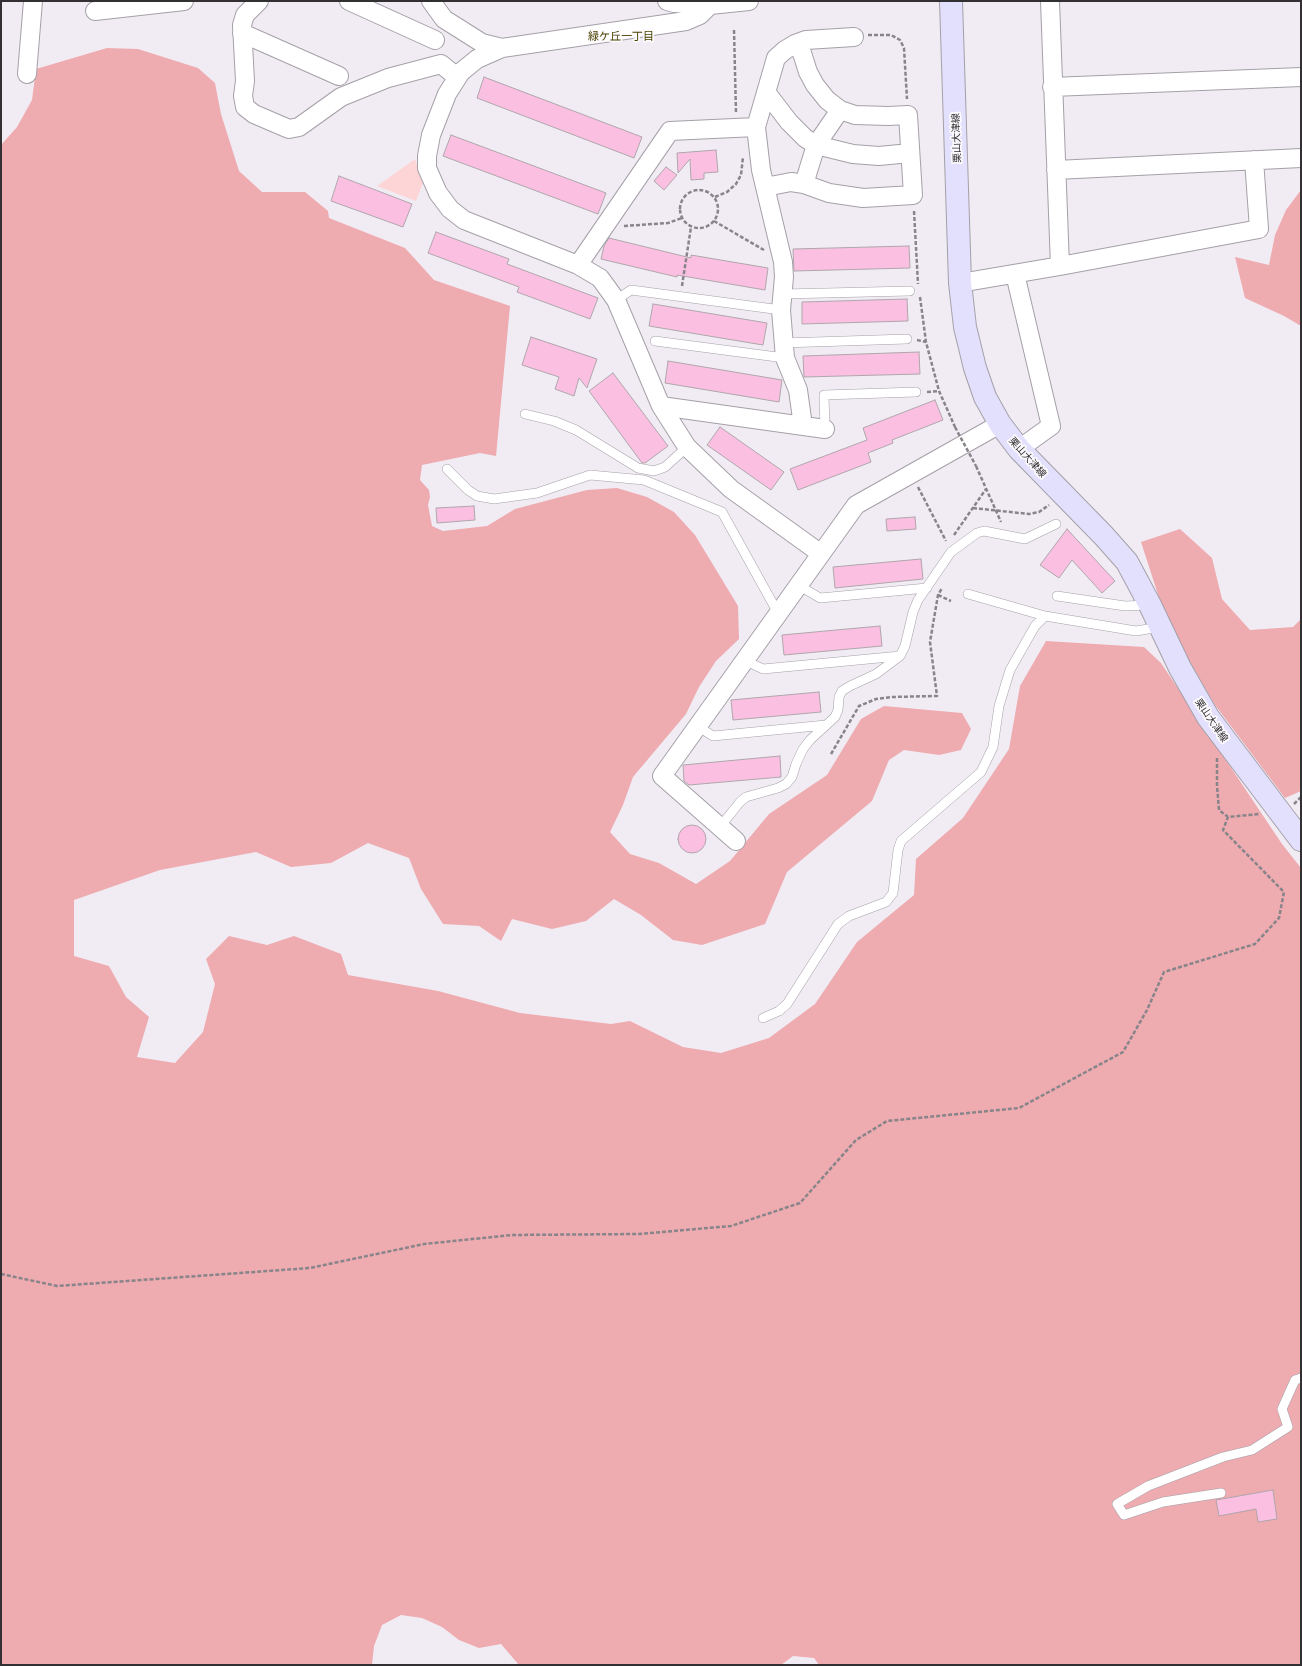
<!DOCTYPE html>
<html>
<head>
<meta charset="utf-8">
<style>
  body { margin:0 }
  #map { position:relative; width:1302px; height:1666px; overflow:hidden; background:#f1ecf4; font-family:Georgia,serif }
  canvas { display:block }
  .frame { position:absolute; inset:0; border:2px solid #323033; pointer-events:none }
</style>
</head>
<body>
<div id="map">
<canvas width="1302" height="1666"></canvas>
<div class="frame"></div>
</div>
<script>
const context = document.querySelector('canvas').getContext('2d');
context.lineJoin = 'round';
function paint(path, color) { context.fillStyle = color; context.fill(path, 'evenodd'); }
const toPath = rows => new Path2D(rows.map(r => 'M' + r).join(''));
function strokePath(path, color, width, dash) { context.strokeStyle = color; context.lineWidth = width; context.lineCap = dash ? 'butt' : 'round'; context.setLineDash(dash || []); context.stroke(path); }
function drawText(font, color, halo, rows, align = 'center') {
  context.font = font + ' Georgia,"Noto Sans JP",serif'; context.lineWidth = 3.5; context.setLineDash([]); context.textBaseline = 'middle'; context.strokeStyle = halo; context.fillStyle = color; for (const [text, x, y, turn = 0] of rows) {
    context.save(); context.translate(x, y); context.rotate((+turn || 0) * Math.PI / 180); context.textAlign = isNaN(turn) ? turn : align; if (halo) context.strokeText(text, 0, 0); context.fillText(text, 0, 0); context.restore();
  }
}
paint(toPath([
  [415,159,423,183,416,201,377,186]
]), '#fdd5d7');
paint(toPath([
  [107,48,138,49,198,68,215,83,221,114,239,171,262,192,305,192,328,211,329,218,405,248,434,280,510,306,496,456,480,453,422,465,420,480,429,490,430,497,428,505,432,526,443,531,487,526,515,509,587,490,617,488,647,497,674,512,695,535,738,606,739,639,716,661,699,687,686,714,633,777,623,805,610,832,630,854,659,863,696,884,730,861,769,814,827,775,861,719,884,706,962,713,971,729,961,750,939,755,904,750,889,760,872,801,787,872,765,924,702,945,673,940,641,915,614,899,586,921,552,929,512,919,501,941,479,926,443,924,421,889,409,858,368,843,331,863,291,867,256,852,160,870,74,900,74,956,109,966,126,997,149,1017,137,1057,175,1063,203,1032,215,984,206,959,229,936,267,945,294,936,341,954,348,975,438,991,520,1013,611,1024,630,1021,683,1047,721,1053,769,1038,815,1004,857,942,914,895,916,859,963,818,1009,749,1020,686,1046,641,1144,647,1161,663,1282,844,1301,868,1301,1665,819,1665,814,1658,793,1656,781,1665,519,1665,501,1644,479,1648,459,1640,442,1627,422,1618,401,1615,382,1625,374,1646,372,1665,1,1665,1,145,17,127,32,100,36,69],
  [1301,190,1301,326,1284,316,1245,298,1235,257,1269,265,1275,235,1286,210],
  [1180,529,1212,558,1222,599,1250,630,1293,627,1301,619,1301,791,1285,798,1215,705,1181,647,1164,613,1141,542]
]), '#eeabb0');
const building = toPath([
  [484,77,642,137,634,158,477,98,484,77],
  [451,135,606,193,598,214,443,156,451,135],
  [716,150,718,172,704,173,704,179,691,180,690,159,678,173,677,153,716,150],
  [666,167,677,175,664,190,654,181,666,167],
  [339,176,412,204,403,227,331,201,339,176],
  [436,232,509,259,507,264,598,298,590,319,517,292,519,287,428,253,436,232],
  [609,238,691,258,691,255,768,268,765,290,677,275,677,277,601,259,604,246,609,238],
  [909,246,910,268,794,271,793,249,909,246],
  [907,299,908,321,802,324,802,302,907,299],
  [653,304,767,323,763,345,649,326,653,304],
  [531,337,597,359,587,388,579,378,574,396,555,389,559,377,522,365,531,337],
  [919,352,920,374,804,377,803,356,919,352],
  [668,361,782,380,779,402,665,383,668,361],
  [613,373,668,446,645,463,642,463,589,391,613,373],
  [935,400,943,420,892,440,893,443,868,453,871,462,798,490,790,469,867,440,863,428,935,400],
  [720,427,784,472,771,490,707,445,720,427],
  [474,506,475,520,437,523,436,508,474,506],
  [915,517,916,529,887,531,886,519,915,517],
  [1067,529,1115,581,1102,593,1072,560,1059,578,1040,565,1067,529],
  [921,559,923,579,835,588,833,567,921,559],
  [880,626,882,646,784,655,782,635,880,626],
  [819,692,821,712,733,720,731,700,819,692],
  [780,756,781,777,689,785,684,781,683,765,780,756],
  '678 839a14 14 0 1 1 28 0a14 14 0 1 1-28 0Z',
  [1273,1490,1277,1519,1258,1522,1256,1509,1219,1516,1216,1500,1273,1490]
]);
paint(building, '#fbc0e1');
strokePath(building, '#afa6ab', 1);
const service = toPath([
  [783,294,910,291],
  [616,300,631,290,781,310],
  [655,341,785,358],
  [782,343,907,339],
  [525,414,554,421,576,430,638,468,654,471,665,467,687,447],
  [825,429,824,395,916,392],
  [447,469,468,490,477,496,494,499,537,493,590,475,644,480,722,512,778,613],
  [798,585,820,598,927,588],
  [968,594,1045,616,1136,631,1160,627],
  [1057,596,1125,606,1148,605],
  [744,660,763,669,900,656],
  [697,726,713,736,826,725],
  [720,827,740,802,746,797,778,788,786,784,792,777,796,764,803,749,810,740,835,717,838,710,839,697,842,691,850,686,876,674,900,656,905,646,913,612,918,600,951,552,977,533,984,531,1025,539,1056,524],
  [763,1018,779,1011,787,1004,838,924,849,916,886,902,893,893,898,850,901,841,981,772,993,747,999,706,1010,670,1035,626,1045,616],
  [1221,1493,1163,1502,1124,1515,1117,1504,1148,1486,1223,1457,1252,1450,1288,1427,1282,1409,1295,1380,1301,1378]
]);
const minor = toPath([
  [259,1,245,15,242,25,245,81,243,96,245,107,254,114,289,129,299,127,341,97,388,78,441,64,457,77],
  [349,1,435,40],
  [431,1,444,19,482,43,502,48],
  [667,1,674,3,710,5,749,1],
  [710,5,700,15,686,21,502,48,477,59,461,72,447,94,431,135,427,156,427,168,438,193,450,209,464,220,578,265,600,278,616,300,661,406,687,447,731,489,820,553],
  [95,11,184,1],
  [242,33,339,76],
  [27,74,33,1],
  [1052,87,1301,77],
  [766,92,789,122,805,138,816,145,853,154,879,156,910,153],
  [756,127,776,58,785,50,795,44,806,40,854,37],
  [1056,170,1301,158],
  [804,184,816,145,840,110],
  [765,187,791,182,804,184,829,193,863,198,913,195,908,115,888,116,855,115,840,110,827,100,815,85,808,72,802,53,795,44],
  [578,265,670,131,756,127,761,170,783,262,784,277,781,310,785,358,798,390,803,426],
  [1060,266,1259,229,1254,160],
  [1015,274,1051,426,1019,449],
  [960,283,1060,266,1050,1],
  [661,406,825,429],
  [736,841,662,776,856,505,1000,424]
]);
const secondary = toPath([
  [951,1,960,283,965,327,975,368,985,397,1000,424,1019,449,1104,536,1127,562,1150,605,1180,668,1208,717,1301,840]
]);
strokePath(service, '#a5a0a8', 10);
strokePath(minor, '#a5a0a8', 20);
strokePath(secondary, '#a5a0a8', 24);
strokePath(toPath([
  [734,30,736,113],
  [868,35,891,35,900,40,904,48,907,99],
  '680 209a19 19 0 1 1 38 0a19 19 0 1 1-38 0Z',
  [715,197,727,192,736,184,741,175,743,157],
  [914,211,918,284],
  [714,221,764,250],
  [624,226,668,223,682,218],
  [682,286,691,227],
  [920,297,926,342,939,391,955,427],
  [917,340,926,342],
  [927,392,939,391],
  [976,466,1001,522],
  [918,487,946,541],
  [973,508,1029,514,1039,512,1049,505],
  [954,535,986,489],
  [938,595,951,601],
  [831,754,859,706,876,699,891,697,937,696,930,642,938,595,942,588],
  [1217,758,1217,786,1219,810,1228,817,1259,814],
  [1294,804,1301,797],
  [1,1274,57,1286,310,1268,424,1244,512,1235,639,1234,731,1226,800,1203,856,1140,887,1121,1019,1108,1123,1052,1147,1010,1164,972,1255,944,1279,918,1284,892,1223,830,1228,817]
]), '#88858a', 2.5, [4, 2]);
strokePath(service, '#fff', 9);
strokePath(minor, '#fff', 18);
strokePath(secondary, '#e2e0fd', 22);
strokePath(toPath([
  [955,427,976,466]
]), '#88858a', 2.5, [4, 2]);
drawText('10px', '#323033', '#fdfafe', [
  ["栗山大津線",956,138,-92],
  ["栗山大津線",1028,457,48],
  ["栗山大津線",1212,720,56]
]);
drawText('11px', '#4a4300', '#fdfafe', [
  ["緑ケ丘一丁目",621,36]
]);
</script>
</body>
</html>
